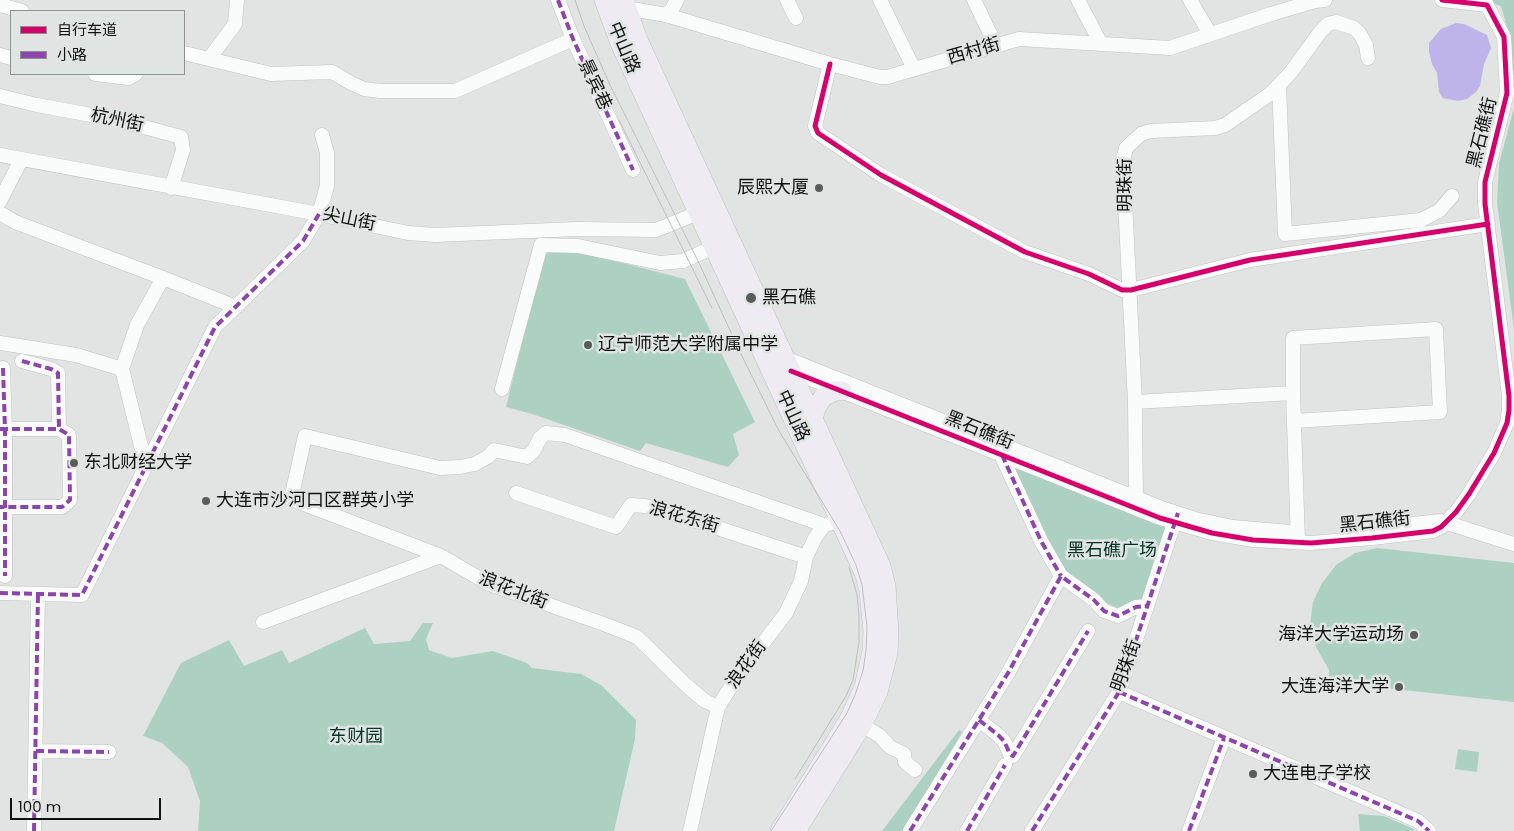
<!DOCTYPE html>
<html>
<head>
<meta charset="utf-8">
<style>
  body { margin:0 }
  #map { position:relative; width:1514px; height:831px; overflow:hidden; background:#e1e4e3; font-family:Poppins,"Noto Sans SC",sans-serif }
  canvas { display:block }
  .legend { position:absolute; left:10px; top:10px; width:175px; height:65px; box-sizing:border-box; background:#e0e5e3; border:1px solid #8d918f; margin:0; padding:6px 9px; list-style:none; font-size:15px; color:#101211 }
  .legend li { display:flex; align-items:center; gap:10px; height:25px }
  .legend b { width:25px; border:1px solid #8d918f }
  .scale { position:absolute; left:10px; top:798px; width:151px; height:22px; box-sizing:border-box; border:2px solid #101211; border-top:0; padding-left:6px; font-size:15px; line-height:18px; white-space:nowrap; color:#101211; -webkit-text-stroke:4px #e0e5e3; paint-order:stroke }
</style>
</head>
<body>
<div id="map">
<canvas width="1514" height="831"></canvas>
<ul class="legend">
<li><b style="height:6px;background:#d6006c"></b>自行车道</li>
<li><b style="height:6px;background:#8e44ad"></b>小路</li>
</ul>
<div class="scale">100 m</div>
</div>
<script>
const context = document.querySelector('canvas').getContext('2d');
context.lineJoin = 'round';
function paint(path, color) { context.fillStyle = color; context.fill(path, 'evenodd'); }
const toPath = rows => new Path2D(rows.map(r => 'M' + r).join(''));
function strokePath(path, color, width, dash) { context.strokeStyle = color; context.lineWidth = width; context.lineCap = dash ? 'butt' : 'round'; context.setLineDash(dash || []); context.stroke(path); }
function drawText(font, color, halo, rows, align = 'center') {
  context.font = font + ' Poppins,"Noto Sans SC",sans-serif'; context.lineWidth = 5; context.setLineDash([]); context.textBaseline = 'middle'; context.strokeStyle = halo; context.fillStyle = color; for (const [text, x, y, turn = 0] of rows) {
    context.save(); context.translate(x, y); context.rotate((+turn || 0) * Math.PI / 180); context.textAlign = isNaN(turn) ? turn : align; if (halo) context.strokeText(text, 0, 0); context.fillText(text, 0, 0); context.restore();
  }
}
paint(toPath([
  [1478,0,1514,0,1514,76,1508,31,1501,6],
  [1514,107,1514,329,1497,202,1499,164],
  [545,250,576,251,685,279,755,422,733,434,739,455,728,467,646,443,640,451,532,414,506,407],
  [1006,460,1169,525,1145,599,1119,609,1105,602,1063,571],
  [1377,548,1514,563,1514,702,1329,682,1329,670,1316,647,1310,624,1313,602,1322,583,1336,565,1355,553],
  [423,623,433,623,426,639,429,650,452,658,493,651,527,663,532,668,581,674,601,685,636,720,635,739,614,831,198,831,200,801,188,767,162,743,143,736,181,663,229,640,244,666,282,650,289,663,365,628,374,644,410,641],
  [959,730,962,732,904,831,882,831],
  [1458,749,1479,752,1477,772,1455,769],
  [1358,814,1384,816,1414,829,1413,831,1360,831]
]), '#acd1c3');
paint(toPath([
  [1456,23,1464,24,1487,35,1491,48,1484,64,1480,86,1476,92,1467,99,1458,101,1443,98,1439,92,1437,73,1432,64,1429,52,1429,43,1441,29]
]), '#bfb4e9');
const minor = toPath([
  [558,0,573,39,633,170],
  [787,0,796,18],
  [880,0,914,69],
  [974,0,996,46],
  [1078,0,1101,44],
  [1190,0,1210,34],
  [0,5,22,11],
  [626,8,666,15,830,64,880,77,887,77,1019,39,1170,48,1271,14,1315,1,1325,0],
  [666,15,672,9,677,0],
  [184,53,271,74,332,72,351,83,364,89,380,91,455,91,573,39],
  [0,55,11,58],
  [209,59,235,24,237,0],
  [830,64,815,126,818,133,881,175,1025,252,1089,274,1122,290,1131,290,1250,260,1488,224],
  [95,74,129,78,136,74],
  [1279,85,1285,234,1421,220,1439,211,1452,196],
  [0,96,37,105,118,120,181,137,183,150,171,188],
  [0,155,319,214,408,233,435,235,577,229,656,230,698,213],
  [0,201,21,160],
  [0,213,15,222,163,278,236,307],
  [0,343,76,355,122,369],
  [785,358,1164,509,1195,519,1233,527,1290,532],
  [22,361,51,369,58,373,59,429],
  [3,368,5,429,5,576],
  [791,371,1160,518,1212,533,1253,540,1311,543,1372,538,1433,531,1441,527,1456,512,1469,494,1494,453,1507,423,1509,410,1509,396,1485,204,1485,182,1507,93,1504,37,1487,5,1442,0],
  [502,389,541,245,578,246,660,263,683,261,714,247],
  [1293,393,1293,338,1436,329,1440,412,1294,421],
  [1135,402,1293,393,1298,542],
  [0,429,59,429,69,435,70,500,62,507,0,507],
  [1001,455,1041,541,1061,576],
  [146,466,122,369,137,325,163,278],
  [516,493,616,527,631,505,645,506,672,513,806,557],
  [1136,506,1135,402,1123,160,1126,148,1141,134,1151,131,1215,128,1225,125,1270,94,1279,85,1291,72,1321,31,1328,24,1336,22,1354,28,1360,34,1366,45,1368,58],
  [1349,531,1441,521,1514,544],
  [441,556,291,499,305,436,440,468,460,467,475,464,489,456,494,450,527,457,534,450,540,438,546,433,565,435,824,525],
  [0,593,82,595,215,327,303,241,319,214,327,186,327,153,322,135],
  [263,622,441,556,489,584,604,624,637,637,687,686,705,701,718,707],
  [1119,692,1418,821,1429,831],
  [979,720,998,735,1004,741,1010,754,1013,756,1088,631],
  [862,725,880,736,890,747,904,754,905,762,915,770],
  [36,751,109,752],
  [34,831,38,594],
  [690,831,718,707,735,680,786,613,801,581,806,557,815,538,824,525,833,523],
  [910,831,1008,673,1061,576,1094,600,1104,611,1118,616,1136,607,1147,606],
  [967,831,1005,765],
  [1032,831,1119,692,1177,514],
  [1189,831,1224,738]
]);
const highway = toPath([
  [604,0,620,43,865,575,869,590,873,632,872,651,864,687,850,718,780,831],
  [624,0,638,40,881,566,886,586,889,633,888,653,878,692,862,725,796,831],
  [813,419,816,408,823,397,835,391,842,391]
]);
strokePath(minor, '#c1c2c1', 15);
strokePath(highway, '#c0c2c0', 20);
strokePath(minor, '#fafbfb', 14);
strokePath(highway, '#eeecf2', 19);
strokePath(toPath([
  [575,0,584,26,610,85,699,263,740,352,779,431,840,531,856,565,862,585,867,626,866,650,863,671,855,695,847,713,771,831],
  [619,120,712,308],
  [795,779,846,696,853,680,859,642,859,617,857,595,849,567]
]), '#bebfbf', 1);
strokePath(toPath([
  [558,0,573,39,633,170],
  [22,361,51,369,58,373,59,429],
  [3,368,5,429,5,576],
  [0,429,59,429,69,435,70,500,62,507,0,507],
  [1002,455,1041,541,1061,576],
  [0,593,82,595,215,327,303,241,319,214],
  [1119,692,1418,821,1429,831],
  [979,720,998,735,1004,741,1010,754,1013,756,1088,631],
  [36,751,109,752],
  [34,831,38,594],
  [910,831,1008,673,1061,576,1094,600,1104,611,1118,616,1136,607,1147,606],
  [967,831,1005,765],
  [1032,831,1119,692,1178,513],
  [1189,831,1224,738]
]), '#8e44ad', 4, [8, 4]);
strokePath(toPath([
  [830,64,815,126,818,133,881,175,1025,252,1089,274,1122,290,1131,290,1250,260,1488,224],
  [791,371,1160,518,1212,533,1253,540,1311,543,1372,538,1433,531,1441,527,1456,512,1469,494,1494,453,1507,423,1509,410,1509,396,1485,204,1485,182,1507,93,1504,37,1487,5,1442,0]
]), '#d6006c', 5);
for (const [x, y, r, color] of [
  [819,188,5,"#595c5a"],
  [751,298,6,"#595c5a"],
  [588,345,5,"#595c5a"],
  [74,463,5,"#595c5a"],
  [206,501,5,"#595c5a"],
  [1414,635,5,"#595c5a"],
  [1399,687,5,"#595c5a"],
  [1253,774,5,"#595c5a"]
]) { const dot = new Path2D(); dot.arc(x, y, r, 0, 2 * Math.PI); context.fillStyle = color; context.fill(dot); strokePath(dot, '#e0e5e3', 2); }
drawText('18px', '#101211', '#e0e5e3', [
  ["中山路",623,48,67],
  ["西村街",974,52,-16],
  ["景宾巷",594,85,65],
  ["杭州街",117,121,12],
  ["黑石礁街",1483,133,-76],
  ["明珠街",1126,185,-90],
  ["尖山街",349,220,12],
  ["中山路",792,416,65],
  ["黑石礁街",979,431,22],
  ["浪花东街",684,518,16],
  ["黑石礁街",1375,523,-6],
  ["浪花北街",513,591,21],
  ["浪花街",747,665,-54],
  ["明珠街",1127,666,-70]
]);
drawText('18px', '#101211', '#e0e5e3', [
  ["辰熙大厦",809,188,"right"],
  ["黑石礁",762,298],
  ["辽宁师范大学附属中学",598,345],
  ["东北财经大学",84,463],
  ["大连市沙河口区群英小学",216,501],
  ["海洋大学运动场",1404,635,"right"],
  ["大连海洋大学",1389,687,"right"],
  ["大连电子学校",1263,774]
], 'left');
drawText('18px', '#033325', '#e0e5e3', [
  ["黑石礁广场",1112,551],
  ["东财园",356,737]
]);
</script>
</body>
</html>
